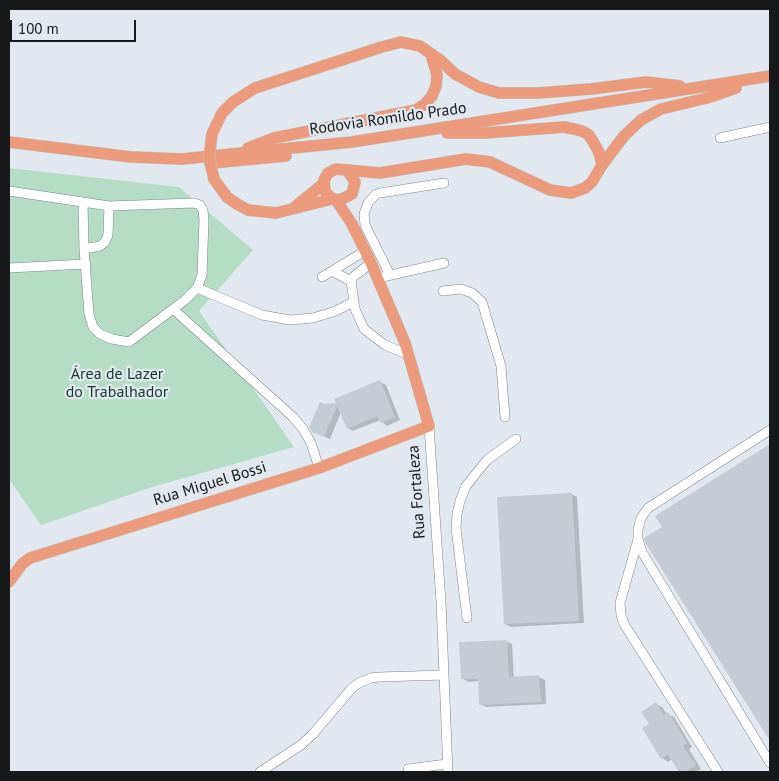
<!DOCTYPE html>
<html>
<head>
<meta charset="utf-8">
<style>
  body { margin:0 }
  #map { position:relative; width:779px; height:781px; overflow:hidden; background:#e1e8ef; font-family:"PT Sans",sans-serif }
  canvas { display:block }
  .frame { position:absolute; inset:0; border:10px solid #16181a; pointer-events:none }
  .scale { position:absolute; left:10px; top:20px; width:126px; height:22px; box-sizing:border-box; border:2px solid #16181a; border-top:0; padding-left:6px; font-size:15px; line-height:18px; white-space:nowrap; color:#16181a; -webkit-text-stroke:4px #e1e8ef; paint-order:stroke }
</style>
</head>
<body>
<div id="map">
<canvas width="779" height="781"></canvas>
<div class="frame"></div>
<div class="scale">100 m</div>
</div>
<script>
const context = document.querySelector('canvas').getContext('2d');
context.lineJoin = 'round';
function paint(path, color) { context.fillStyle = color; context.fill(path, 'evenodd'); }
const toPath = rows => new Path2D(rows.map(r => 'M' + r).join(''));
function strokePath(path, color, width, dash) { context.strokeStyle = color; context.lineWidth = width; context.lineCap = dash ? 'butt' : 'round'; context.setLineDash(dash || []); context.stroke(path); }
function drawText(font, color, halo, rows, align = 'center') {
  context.font = font + ' "PT Sans",sans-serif'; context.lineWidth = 4.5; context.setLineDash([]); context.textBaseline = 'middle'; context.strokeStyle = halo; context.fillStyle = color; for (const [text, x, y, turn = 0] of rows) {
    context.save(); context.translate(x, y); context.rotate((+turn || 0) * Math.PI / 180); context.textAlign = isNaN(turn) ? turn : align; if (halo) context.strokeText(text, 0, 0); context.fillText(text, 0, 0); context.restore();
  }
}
paint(toPath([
  [9,168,179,187,253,250,199,311,294,447,152,487,41,525,9,479]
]), '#b5dcc4');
paint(toPath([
  [380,382,386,385,400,420,387,426,380,420,353,431,348,428,341,412,330,439,319,434,325,405,337,404],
  [770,445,770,739,647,544,664,528,657,516],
  [571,494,577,497,584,623,511,627,505,624],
  [506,641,512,644,514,678,539,677,545,680,546,704,486,707,480,704,479,681,469,682,463,679],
  [656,704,662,707,667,714,674,717,692,747,689,749,701,769,695,772,680,772,672,759,668,762,662,758,644,729,650,725]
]), '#0003');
paint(toPath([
  [380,380,395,417,380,423,377,416,347,429,337,406,324,437,312,432,309,427,320,402,325,404,336,403,334,399],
  [770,444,770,741,646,544,644,538,662,527,655,516],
  [572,493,579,621,504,624,497,497],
  [507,640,509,677,539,675,541,702,479,705,478,679,461,679,459,642],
  [656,702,664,715,668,712,687,743,683,746,696,765,685,772,679,772,668,755,661,759,642,728,649,724,641,712]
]), '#c6ccd3');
const minor = toPath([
  [720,138,770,127],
  [9,191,109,206,194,203,200,205,203,210,204,220,202,275,197,288,185,300,129,342,112,339,100,334,93,327,89,314,84,249,83,202],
  [84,249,100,246,105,242,108,235,109,206],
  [371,263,353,277,351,281,355,309,364,329,385,345,409,355],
  [9,268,86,264],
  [332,271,351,281],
  [390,275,365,225,364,214,368,203,376,194,380,193,444,183],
  [322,277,365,251],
  [378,278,444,263],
  [197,288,262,315,290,320,313,318,336,311,353,302],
  [443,291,461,289,472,293,482,302,501,366,505,417],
  [173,309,293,417,303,429,311,443,319,468],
  [429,426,441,602,448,772],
  [770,430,648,508,641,518,638,529,638,539,642,552,770,763],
  [638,539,620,603,621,615,624,624,718,772],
  [467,618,456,528,457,514,460,501,466,486,487,460,516,439],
  [408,769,447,764],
  [260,772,301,745,313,734,352,688,359,683,371,678,379,677,444,675]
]);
const major = toPath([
  [447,133,485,133,564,127,574,129,582,131,589,135,599,152,602,165],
  [212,134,222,113,233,102,255,88,382,47,401,42,420,46,440,60,455,74,479,87,499,93,538,93,591,89,646,82,680,86],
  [9,142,131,157,182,159,352,142,770,76],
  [248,148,274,138,416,110,425,104,432,96,436,86,437,75,431,54],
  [212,163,286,156],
  [348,171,355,182,352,194,342,199,336,200,330,197,325,191,324,180,328,173,336,169,380,173,466,159,490,162,550,190,571,193,585,188,592,182,602,165,624,136,641,120,661,109,707,98,736,88],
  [237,204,248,210,276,213,332,199],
  [296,206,323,184],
  [9,582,22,564,30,558,319,468,429,426,405,343,371,263,352,224,336,200]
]);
strokePath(minor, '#7f858c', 10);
strokePath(major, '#c2c3c3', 12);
strokePath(minor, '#fff', 9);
strokePath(major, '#eb9b7c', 11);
const majorBridge = toPath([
  [212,134,209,158,214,179,227,197,237,204]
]);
strokePath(majorBridge, '#c2c3c3', 12, []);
strokePath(majorBridge, '#eb9b7c', 11);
drawText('16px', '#16181a', '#e1e8ef', [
  ["Rodovia Romildo Prado",388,119,-8],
  ["Rua Miguel Bossi",210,484,-17],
  ["Rua Fortaleza",417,492,-94]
]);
drawText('16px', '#113925', '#e1e8ef', [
  ["Área de Lazer",117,374],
  ["do Trabalhador",117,392]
]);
</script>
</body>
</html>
